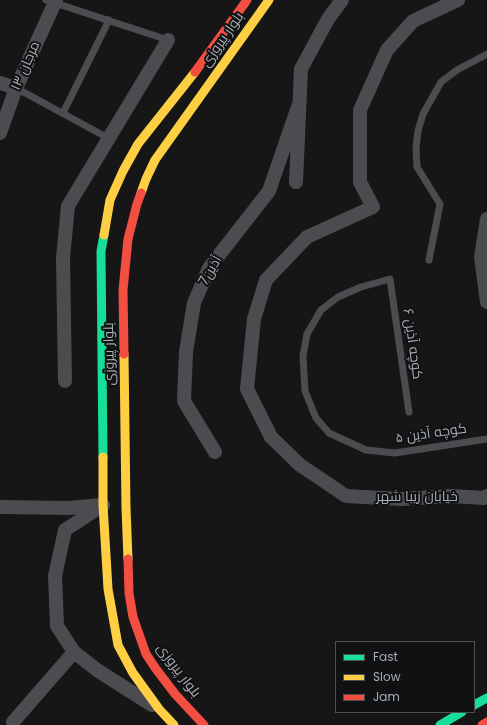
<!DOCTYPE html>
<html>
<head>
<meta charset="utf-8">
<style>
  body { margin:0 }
  #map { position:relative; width:487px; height:725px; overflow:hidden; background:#161616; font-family:Poppins,sans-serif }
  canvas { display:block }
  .legend { position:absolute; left:335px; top:641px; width:140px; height:72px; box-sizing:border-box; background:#101112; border:1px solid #4d5054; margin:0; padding:5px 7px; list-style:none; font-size:12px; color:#a9aeb6 }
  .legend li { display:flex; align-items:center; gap:8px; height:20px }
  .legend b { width:20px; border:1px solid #4d5054 }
</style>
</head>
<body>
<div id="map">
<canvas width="487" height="725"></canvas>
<ul class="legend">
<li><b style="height:5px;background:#16e098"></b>Fast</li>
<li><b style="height:5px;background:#ffcf43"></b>Slow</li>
<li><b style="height:5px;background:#f24e42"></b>Jam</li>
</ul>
</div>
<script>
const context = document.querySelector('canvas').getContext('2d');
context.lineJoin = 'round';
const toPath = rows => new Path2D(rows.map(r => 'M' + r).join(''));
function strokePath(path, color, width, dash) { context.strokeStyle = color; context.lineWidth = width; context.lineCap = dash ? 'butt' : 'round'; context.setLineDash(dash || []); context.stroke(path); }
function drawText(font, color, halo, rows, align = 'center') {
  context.font = font + ' Poppins,Cairo,sans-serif'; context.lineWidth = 4; context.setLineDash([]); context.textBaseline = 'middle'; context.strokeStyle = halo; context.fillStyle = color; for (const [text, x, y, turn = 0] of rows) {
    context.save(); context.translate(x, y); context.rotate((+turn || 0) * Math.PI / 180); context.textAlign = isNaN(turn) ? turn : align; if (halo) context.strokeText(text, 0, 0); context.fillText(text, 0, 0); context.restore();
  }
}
strokePath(toPath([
  [46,0,168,40],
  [16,88,108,138],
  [63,113,109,20],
  [429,260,440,204,417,167,416,148,418,131,423,114,441,82,457,70,487,54],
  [409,412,390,279,361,287,338,297,321,310,307,334,303,356,305,391,316,418,329,433,366,450,395,453,487,439]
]), '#4b4c4f', 7);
strokePath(toPath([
  [458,0,413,21,387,50,360,110,360,182,373,207,307,237,266,280,254,319,247,389,271,437,300,465,346,496,401,499,451,496,484,498,487,496],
  [0,83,16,88],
  [0,133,16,88,56,0],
  [296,182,301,69,328,19,342,0],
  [487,219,481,257,487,302],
  [65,381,63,258,68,206,168,40],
  [215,452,184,401,186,352,194,303,209,268,269,191,300,101],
  [103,505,65,530,55,576,57,626,74,652,97,670,152,705],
  [0,507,69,508,101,505],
  [13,722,74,652]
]), '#4b4c4f', 14);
strokePath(toPath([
  [103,457,101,251,104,235],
  [474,705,487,698],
  [440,725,462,712]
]), '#16e098', 9);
strokePath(toPath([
  [141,193,146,179,155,160,269,0],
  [104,235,110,200,123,171,138,144,195,72],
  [124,354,126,508,128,559],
  [103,457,103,505,108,589,118,645,133,673,159,709,174,725]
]), '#ffcf43', 9);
strokePath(toPath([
  [195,72,247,0],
  [124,354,123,290,128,239,137,204,141,193],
  [128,559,129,593,133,617,146,654,156,669,175,694,204,725],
  [482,725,487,722]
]), '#f24e42', 9);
drawText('14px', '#a9aeb6', '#101112', [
  ["بلوار پیروزی",223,40,-55],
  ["مرجان ۱۳",26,66,-66],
  ["آذین7",211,271,-60],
  ["کوچه آذین ۶",412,344,82],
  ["بلوار پیروزی",110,354,-91],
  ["کوچه آذین ۵",431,434,-8],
  ["خیابان زیبا شهر",417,497],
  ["بلوار پیروزی",178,671,53]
]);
</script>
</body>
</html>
